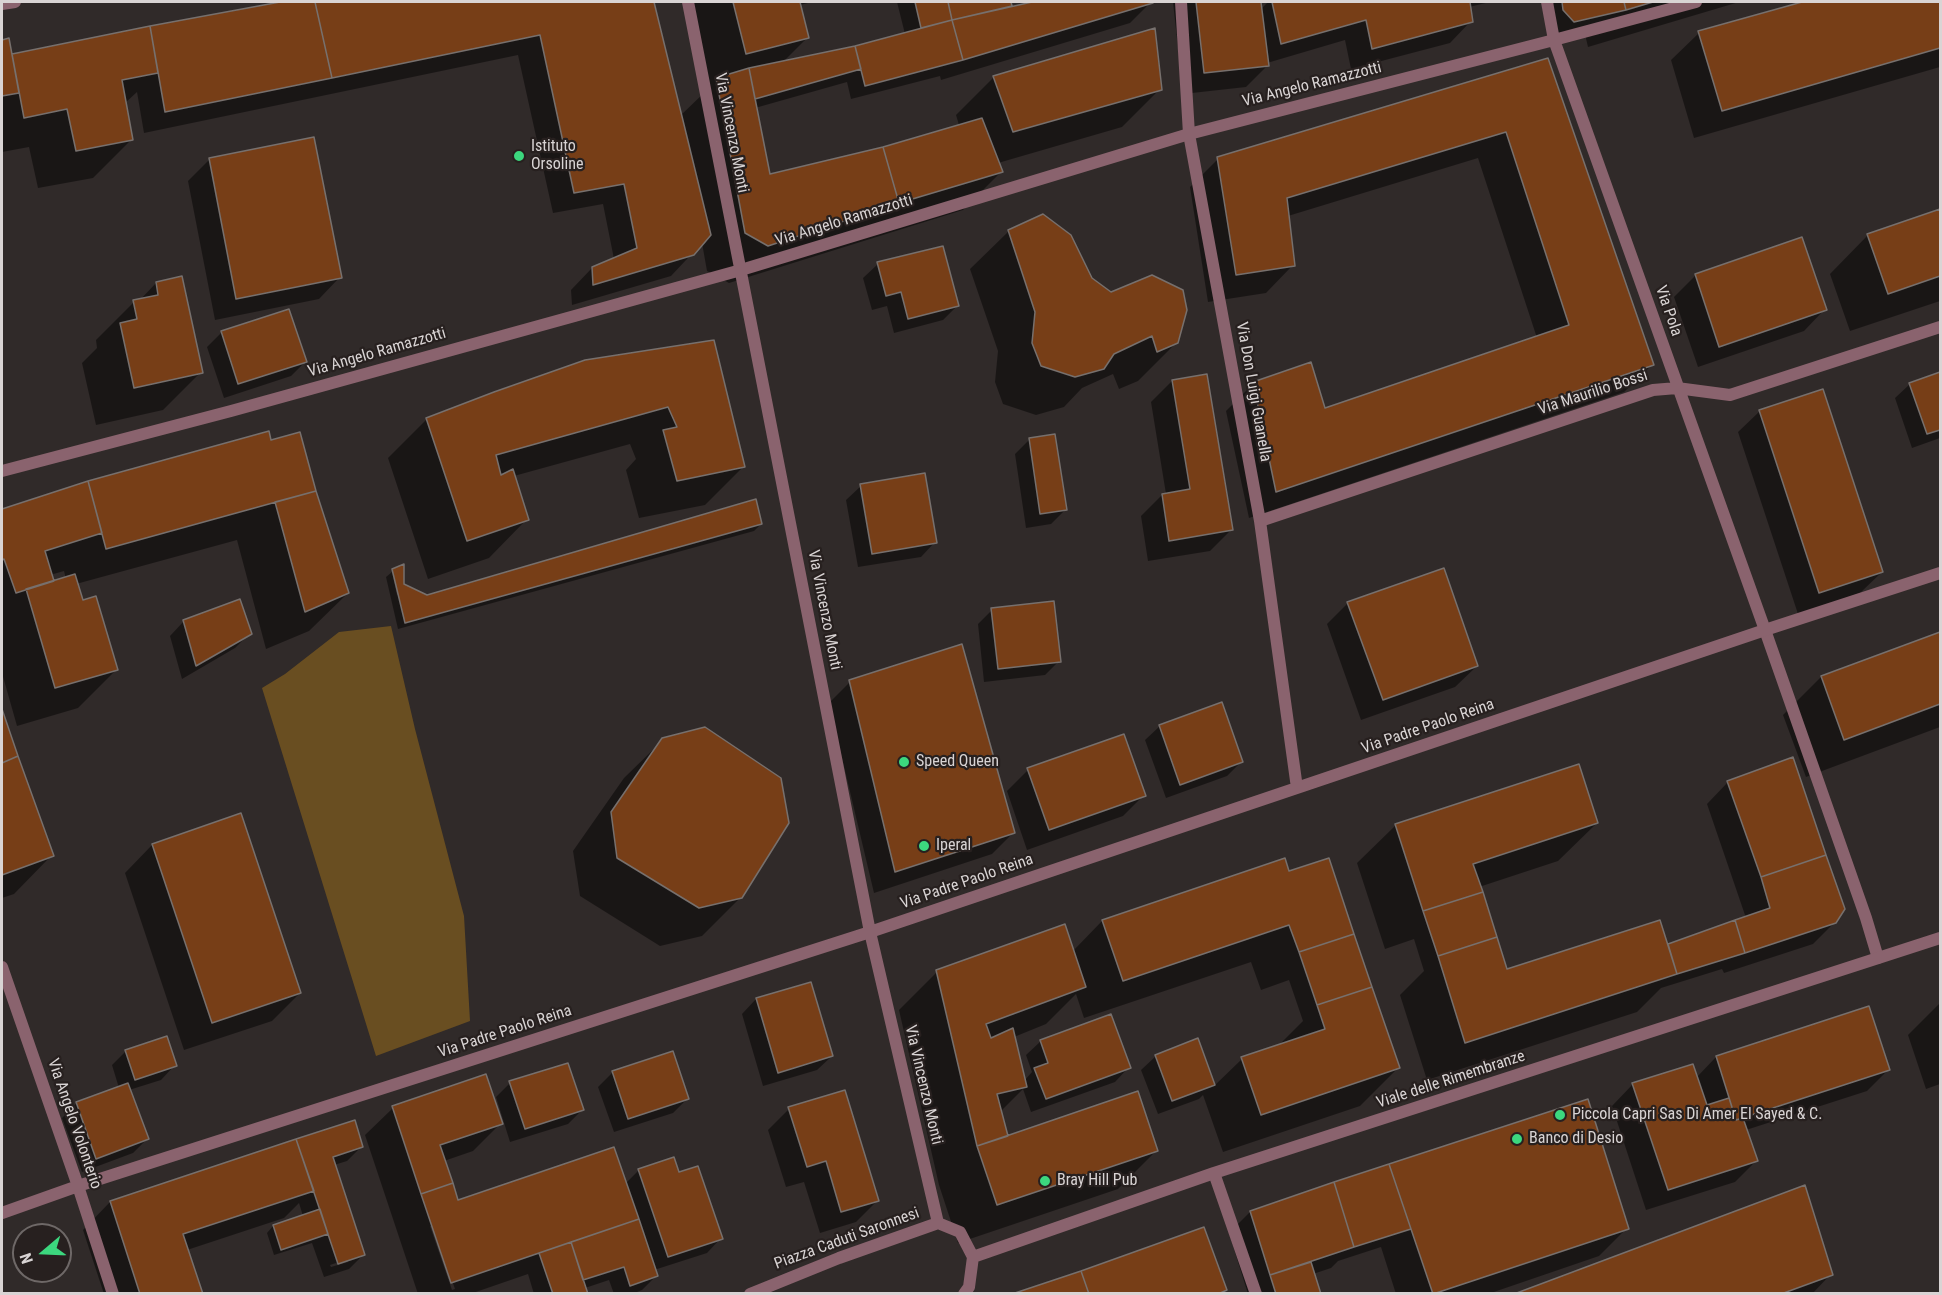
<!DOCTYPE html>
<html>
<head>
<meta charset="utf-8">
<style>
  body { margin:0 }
  #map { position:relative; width:1942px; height:1295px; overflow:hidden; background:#302a29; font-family:"Roboto Condensed",sans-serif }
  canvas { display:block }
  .frame { position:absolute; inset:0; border:3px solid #d9d4d4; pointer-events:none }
  .north { position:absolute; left:12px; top:1223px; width:60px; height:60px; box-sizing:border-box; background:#27201f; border:2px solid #6e6867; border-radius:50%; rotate:251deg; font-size:16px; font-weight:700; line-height:24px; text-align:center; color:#d9d4d4 }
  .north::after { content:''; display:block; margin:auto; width:21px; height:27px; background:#3cd77e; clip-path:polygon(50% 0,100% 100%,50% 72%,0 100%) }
</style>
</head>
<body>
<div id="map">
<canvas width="1942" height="1295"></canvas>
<div class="frame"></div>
<div class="north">N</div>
</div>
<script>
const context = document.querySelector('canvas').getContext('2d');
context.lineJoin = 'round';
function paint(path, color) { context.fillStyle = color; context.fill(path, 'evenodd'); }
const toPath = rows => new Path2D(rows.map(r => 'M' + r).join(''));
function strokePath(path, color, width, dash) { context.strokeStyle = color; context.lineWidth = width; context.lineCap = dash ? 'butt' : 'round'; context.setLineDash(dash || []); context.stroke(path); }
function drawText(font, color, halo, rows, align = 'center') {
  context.font = font + ' "Roboto Condensed",sans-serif'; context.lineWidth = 4.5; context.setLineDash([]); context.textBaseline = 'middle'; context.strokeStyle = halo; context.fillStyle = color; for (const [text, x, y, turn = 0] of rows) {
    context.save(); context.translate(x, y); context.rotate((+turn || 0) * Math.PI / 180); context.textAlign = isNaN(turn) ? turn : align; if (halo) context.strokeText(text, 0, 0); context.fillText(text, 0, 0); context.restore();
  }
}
paint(toPath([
  [391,626,415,729,464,916,470,1021,376,1056,262,688,285,674,339,632]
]), '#694e21');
paint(toPath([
  [288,2,652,2,680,116,708,89,686,2,812,2,800,5,808,37,783,62,855,47,905,34,897,2,1009,2,1010,5,1007,9,1040,2,1151,2,1130,23,941,80,940,76,851,99,847,82,755,108,769,176,883,148,959,125,956,115,994,77,1160,89,1122,127,998,163,1001,172,963,210,729,283,707,271,702,243,671,276,572,305,571,290,592,268,614,259,603,204,553,213,518,55,144,133,137,92,124,104,131,140,93,178,38,188,29,147,2,152,2,41,8,40,11,55],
  [1173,2,1260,2,1261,9,1268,2,1490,2,1469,7,1471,21,1450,43,1351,69,1345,40,1267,63,1267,66,1246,87,1183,94],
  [1555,2,1739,2,1588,47,1584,30,1559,36,1548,9],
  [1806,2,1940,2,1940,67,1694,138,1671,60,1699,33],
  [1547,60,1652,365,1624,392,1249,518,1226,411,1254,383,1324,410,1537,338,1478,158,1288,216,1293,265,1266,293,1208,302,1190,187,1218,159],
  [313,139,340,277,319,299,215,320,188,181,209,160],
  [1940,211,1940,301,1850,331,1830,274,1868,235],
  [1009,231,1090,279,1177,342,1138,381,1119,389,1113,374,1082,388,1064,407,1036,415,1003,404,995,382,998,351,970,269],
  [1801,239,1825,309,1804,331,1698,367,1674,297,1695,276],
  [878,264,957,306,943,320,894,333,887,306,872,310,863,278],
  [156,283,201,372,163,410,96,425,82,363,97,348,96,340,134,302,139,301],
  [222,332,305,362,291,376,224,398,207,347],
  [713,342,743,467,705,505,639,518,626,470,636,459,630,444,514,476,527,519,489,558,428,579,388,458,426,420,494,393],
  [1940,373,1940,438,1912,448,1895,398,1910,384],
  [1172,381,1231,530,1210,551,1148,561,1141,516,1162,495,1166,494,1151,402],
  [1760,411,1882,572,1860,593,1798,614,1738,432],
  [1029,440,1065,510,1051,524,1026,528,1015,454],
  [270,441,315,491,348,593,309,631,266,649,237,540,76,584,82,601,117,669,78,708,17,726,2,673,2,511,89,483],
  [64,571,66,579,53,582,50,575],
  [861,486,935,542,921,557,858,567,846,500],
  [755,501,761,524,754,531,398,629,386,577,392,572,397,595,400,594,395,572,392,572,403,566,403,585,427,596],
  [1348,603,1477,666,1455,687,1361,720,1327,624],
  [992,610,1059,661,1045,675,984,682,978,624],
  [184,621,250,633,235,648,182,679,170,636],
  [1940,633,1940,727,1806,777,1783,715,1821,677],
  [850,682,1014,832,992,854,874,893,829,703],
  [2,711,52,855,14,894,2,898],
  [1160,726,1241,762,1227,776,1166,798,1145,740],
  [663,740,741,897,702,936,660,946,580,896,573,851,624,778],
  [1028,770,1144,795,1123,816,1027,850,1007,791],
  [1728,782,1835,922,1813,944,1724,973,1722,969,1661,988,1637,1012,1427,1080,1400,995,1424,971,1414,939,1385,949,1357,863,1396,825,1597,823,1558,861,1479,887,1507,971,1667,947,1746,918,1707,804],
  [152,845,300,993,272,1021,184,1050,125,873],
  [1288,873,1398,1068,1360,1106,1223,1152,1203,1095,1199,1099,1158,1114,1141,1070,1156,1056,1197,1040,1214,1086,1242,1059,1279,1045,1303,1021,1289,980,1261,990,1251,962,1084,1018,1076,994,1046,1024,1014,1037,1024,1081,1032,1072,1026,1055,1041,1041,1129,1067,1115,1082,1031,1112,1023,1089,1000,1112,1007,1137,1156,1151,1118,1189,958,1243,939,1185,899,1010,937,972,1073,951,1102,921],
  [810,983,832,1056,817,1070,763,1086,742,1014,756,999],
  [1940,1003,1940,1084,1926,1089,1908,1035],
  [126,1051,175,1065,161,1080,129,1090,147,1139,133,1153,82,1172,62,1118,76,1104,119,1088,112,1065],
  [1716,1057,1888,1070,1867,1091,1746,1130,1756,1161,1735,1182,1646,1210,1612,1106,1633,1084,1696,1078],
  [613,1072,688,1098,673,1113,614,1132,598,1087],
  [510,1083,582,1110,568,1124,510,1142,496,1097],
  [1588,1101,1627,1228,1599,1256,1488,1294,1396,1294,1381,1247,1338,1261,1331,1268,1313,1274,1320,1294,1248,1294,1229,1233,1250,1212],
  [393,1108,501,1123,473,1151,444,1161,458,1201,625,1184,639,1170,678,1173,721,1238,707,1253,654,1270,656,1276,642,1290,632,1294,614,1294,609,1280,585,1288,586,1294,534,1294,528,1274,470,1294,418,1294,365,1135],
  [430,1226,433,1226,455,1289,452,1290],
  [789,1109,878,1200,856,1222,820,1233,804,1182,786,1187,768,1130],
  [362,1146,347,1161,334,1165,364,1254,349,1269,324,1277,312,1243,274,1255,267,1233,273,1226,303,1216,299,1203,284,1218,187,1250,202,1294,104,1294,83,1230,110,1202],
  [348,1259,348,1262,331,1267,330,1265],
  [1831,1274,1812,1294,1518,1294]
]), '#0007');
const building = toPath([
  [280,2,315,2,332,78,165,112,150,26,280,2],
  [315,2,654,2,711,235,694,255,593,285,592,267,637,248,624,184,574,193,540,35,332,78,315,2],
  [733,2,800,2,809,38,746,54,733,2],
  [915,2,948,2,952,20,921,28,915,2],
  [948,2,1011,2,1012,6,952,20,948,2],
  [1032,2,1153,2,1153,3,963,60,952,20,1032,2],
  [1196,2,1261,2,1269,66,1204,73,1196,2],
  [1272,2,1470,2,1473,22,1372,49,1366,20,1281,44,1272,2],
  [1562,2,1624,2,1626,10,1574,22,1563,10,1562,2],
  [1624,2,1653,2,1626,10,1624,2],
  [1802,2,1940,2,1940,48,1722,111,1698,31,1802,2],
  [952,20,963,60,865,86,855,46,952,20],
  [150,26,158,73,122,80,133,140,76,151,67,109,24,118,12,54,150,26],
  [1155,28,1162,90,1013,132,993,76,1155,28],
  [9,38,19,93,2,96,2,40,9,38],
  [855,46,861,69,755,99,749,68,855,46],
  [1548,58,1654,365,1276,492,1253,382,1311,362,1325,408,1569,325,1506,132,1287,198,1295,266,1236,275,1217,157,1548,58],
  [749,68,770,174,883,147,899,203,768,246,745,233,716,78,749,68],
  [982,118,1003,172,899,203,883,147,982,118],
  [314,137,342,278,236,299,209,158,314,137],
  [1940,209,1940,276,1888,294,1867,234,1940,209],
  [1043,214,1071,235,1092,278,1111,292,1152,275,1183,290,1187,310,1178,343,1157,352,1152,336,1114,354,1104,369,1075,377,1041,366,1032,343,1035,312,1008,230,1043,214],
  [1802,237,1827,310,1719,347,1695,274,1802,237],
  [943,246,959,306,908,319,901,292,886,296,877,262,943,246],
  [182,276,203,373,134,388,120,323,137,319,133,300,158,295,156,282,182,276],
  [289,309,307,362,238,384,221,331,289,309],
  [714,340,745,467,677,481,663,430,677,427,668,407,496,455,501,475,513,469,529,520,467,541,426,418,494,392,585,360,714,340],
  [1940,372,1940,430,1927,434,1909,383,1940,372],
  [1207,374,1233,530,1169,541,1162,494,1190,489,1172,380,1207,374],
  [1823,389,1883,572,1819,593,1759,410,1823,389],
  [269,431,271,440,300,432,316,491,106,549,88,481,269,431],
  [1055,434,1067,510,1040,514,1029,438,1055,434],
  [925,473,937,543,872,554,860,484,925,473],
  [88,481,102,533,45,551,54,581,16,593,4,559,2,560,2,509,88,481],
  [316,491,349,593,305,612,275,502,316,491],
  [756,499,762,524,405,623,392,569,404,564,404,584,427,595,756,499],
  [1444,568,1478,666,1383,700,1347,602,1444,568],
  [75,574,83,600,96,596,118,670,55,688,26,589,75,574],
  [240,599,252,634,196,666,183,620,240,599],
  [1054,601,1061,662,998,669,991,608,1054,601],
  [1940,632,1940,704,1844,740,1821,676,1940,632],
  [962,644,1015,833,895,872,849,680,962,644],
  [1222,702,1243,762,1180,785,1159,725,1222,702],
  [2,709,18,756,2,763,2,709],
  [705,727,781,778,789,823,742,898,699,908,617,858,611,812,662,738,705,727],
  [1124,734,1146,796,1049,830,1027,768,1124,734],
  [18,756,54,856,2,875,2,763,18,756],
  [1793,757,1826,855,1761,877,1727,781,1793,757],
  [1579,764,1598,823,1473,864,1483,892,1423,911,1395,824,1579,764],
  [241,813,301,993,212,1023,152,844,241,813],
  [1826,855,1845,909,1836,923,1745,953,1735,920,1770,908,1761,877,1826,855],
  [1285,858,1289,871,1329,858,1354,934,1299,952,1289,925,1123,981,1102,920,1285,858],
  [1483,892,1497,937,1438,956,1423,911,1483,892],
  [1660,920,1677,974,1465,1043,1438,956,1497,937,1507,969,1660,920],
  [1735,920,1745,953,1677,974,1668,944,1735,920],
  [1065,924,1086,987,986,1024,991,1038,1013,1028,1027,1087,997,1094,1008,1136,977,1146,936,970,1065,924],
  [1354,934,1372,987,1317,1005,1299,952,1354,934],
  [811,982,833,1056,778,1073,756,998,811,982],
  [1372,987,1400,1068,1261,1115,1241,1057,1325,1029,1317,1005,1372,987],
  [1869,1006,1890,1070,1736,1120,1716,1056,1869,1006],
  [1111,1014,1131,1068,1046,1099,1034,1068,1048,1063,1040,1040,1111,1014],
  [167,1036,177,1066,135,1080,125,1050,167,1036],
  [1198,1038,1215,1085,1172,1101,1155,1055,1198,1038],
  [673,1051,689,1099,628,1119,612,1071,673,1051],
  [568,1063,584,1110,525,1129,509,1081,568,1063],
  [1693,1064,1707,1105,1729,1098,1736,1120,1743,1118,1758,1161,1668,1190,1632,1083,1693,1064],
  [486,1074,503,1124,440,1145,453,1183,421,1194,392,1106,486,1074],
  [128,1083,149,1139,96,1159,76,1102,128,1083],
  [845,1090,879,1201,841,1212,826,1161,807,1167,788,1107,845,1090],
  [1138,1091,1158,1151,997,1205,977,1146,1138,1091],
  [1588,1099,1629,1229,1433,1294,1389,1164,1588,1099],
  [355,1120,363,1147,333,1157,365,1255,338,1264,296,1139,355,1120],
  [296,1139,314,1191,183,1234,203,1294,140,1294,110,1201,296,1139],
  [614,1147,639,1219,451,1283,421,1194,453,1183,458,1200,614,1147],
  [674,1157,679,1172,698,1166,723,1239,668,1257,638,1169,674,1157],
  [1389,1164,1411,1229,1354,1247,1334,1182,1389,1164],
  [1334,1182,1354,1247,1270,1275,1250,1211,1334,1182],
  [1805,1185,1833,1275,1781,1294,1514,1294,1805,1185],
  [320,1209,328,1234,281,1250,273,1225,320,1209],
  [639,1219,658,1276,630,1286,624,1267,583,1280,571,1242,639,1219],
  [1204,1227,1227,1290,1218,1294,1089,1294,1081,1271,1204,1227],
  [571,1242,588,1294,553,1294,539,1253,571,1242],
  [1311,1262,1321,1294,1276,1294,1270,1275,1311,1262],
  [1081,1271,1089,1294,1012,1294,1081,1271]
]);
paint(building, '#773e17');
strokePath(building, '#77706d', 1.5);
strokePath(toPath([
  [1765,630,1866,918,1878,958]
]), '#8a636e', 12);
strokePath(toPath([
  [688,2,870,932,938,1223],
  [1181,2,1189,134,1260,521,1297,788],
  [1547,2,1554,40,1765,630],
  [2,4,15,2],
  [2,471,231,411,741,270,1189,134,1554,40,1696,2],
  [1260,521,1653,390,1677,388,1730,395,1940,327],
  [2,967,78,1186,113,1294],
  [1214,1173,1256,1294],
  [2,1213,78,1186,870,932,1765,630,1940,573],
  [973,1257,1214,1173,1940,938],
  [750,1294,839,1258,938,1223,960,1232,973,1257,969,1287,964,1294]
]), '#8a636e', 12);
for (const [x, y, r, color] of [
  [519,156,6,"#3cd77e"],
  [904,762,6,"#3cd77e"],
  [924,846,6,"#3cd77e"],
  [1560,1115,6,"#3cd77e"],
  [1517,1139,6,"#3cd77e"],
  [1045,1181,6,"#3cd77e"]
]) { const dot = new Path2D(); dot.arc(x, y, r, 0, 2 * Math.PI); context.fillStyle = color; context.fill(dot); strokePath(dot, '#27201f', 2); }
drawText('16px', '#d9d4d4', '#27201f', [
  ["Via Angelo Ramazzotti",1312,85,-14],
  ["Via Vincenzo Monti",731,133,79],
  ["Via Angelo Ramazzotti",844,221,-17],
  ["Via Pola",1668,311,71],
  ["Via Angelo Ramazzotti",377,353,-16],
  ["Via Don Luigi Guanella",1253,392,80],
  ["Via Maurilio Bossi",1593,393,-18],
  ["Via Vincenzo Monti",824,610,79],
  ["Via Padre Paolo Reina",1428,727,-19],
  ["Via Padre Paolo Reina",967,882,-19],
  ["Via Padre Paolo Reina",505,1032,-18],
  ["Viale delle Rimembranze",1451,1080,-18],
  ["Via Vincenzo Monti",923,1085,77],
  ["Via Angelo Volonterio",74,1124,71],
  ["Piazza Caduti Saronnesi",847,1239,-20]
]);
drawText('16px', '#d9d4d4', '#27201f', [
  ["Istituto",531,147],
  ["Orsoline",531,165],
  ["Speed Queen",916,762],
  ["Iperal",936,846],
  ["Piccola Capri Sas Di Amer El Sayed & C.",1572,1115],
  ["Banco di Desio",1529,1139],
  ["Bray Hill Pub",1057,1181]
], 'left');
</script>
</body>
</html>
